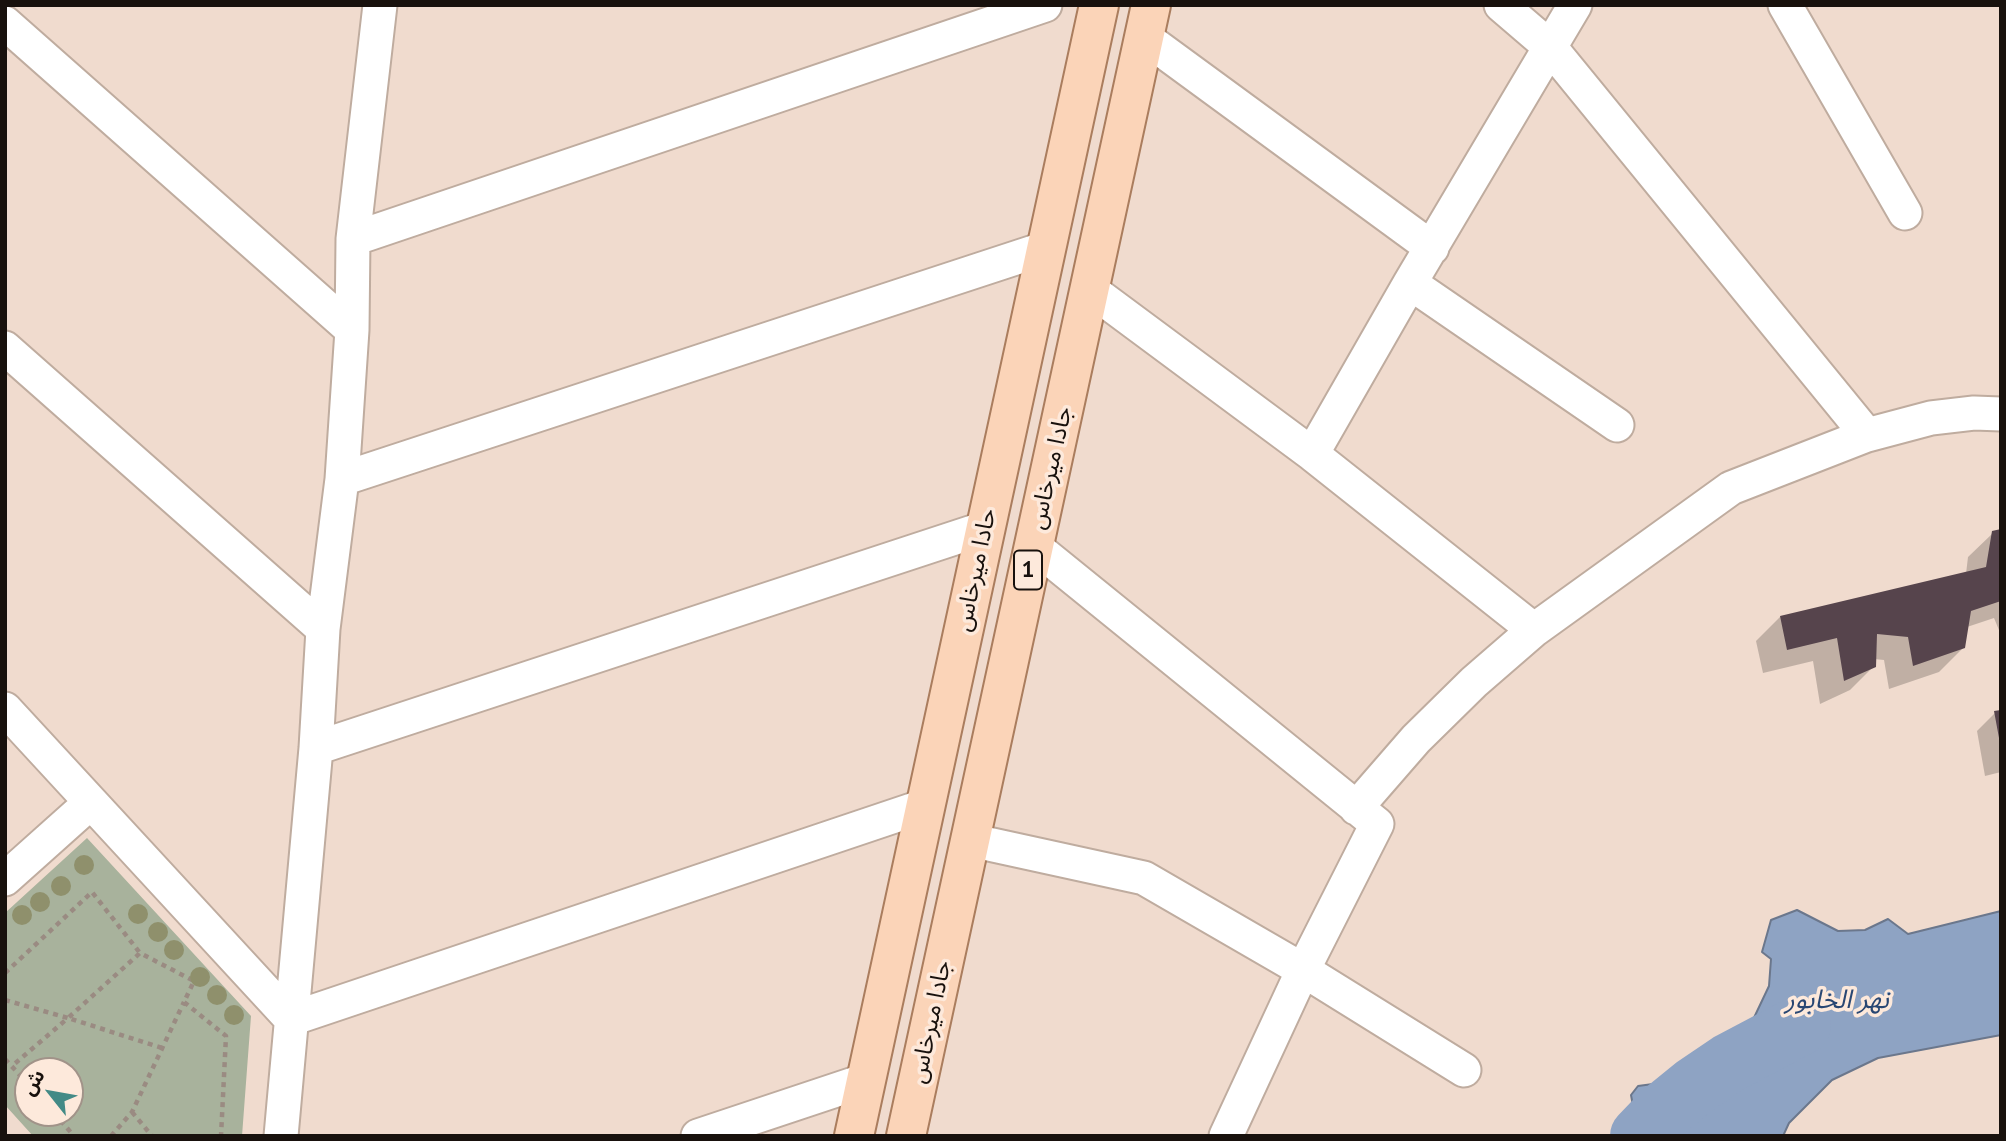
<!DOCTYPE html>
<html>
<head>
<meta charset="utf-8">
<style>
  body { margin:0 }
  #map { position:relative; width:2006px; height:1141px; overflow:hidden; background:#f0dbce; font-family:"PT Sans","Noto Sans Arabic",sans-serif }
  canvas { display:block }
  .frame { position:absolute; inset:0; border:7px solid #18110d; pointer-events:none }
  .north { position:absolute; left:14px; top:1057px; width:70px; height:70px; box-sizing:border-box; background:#fde9db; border:2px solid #a19389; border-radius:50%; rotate:301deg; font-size:19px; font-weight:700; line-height:28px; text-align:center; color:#18110d }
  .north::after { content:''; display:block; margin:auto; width:24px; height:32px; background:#438a86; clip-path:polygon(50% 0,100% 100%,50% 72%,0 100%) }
</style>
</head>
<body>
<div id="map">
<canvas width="2006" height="1141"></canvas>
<div class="frame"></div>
<div class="north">ش</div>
</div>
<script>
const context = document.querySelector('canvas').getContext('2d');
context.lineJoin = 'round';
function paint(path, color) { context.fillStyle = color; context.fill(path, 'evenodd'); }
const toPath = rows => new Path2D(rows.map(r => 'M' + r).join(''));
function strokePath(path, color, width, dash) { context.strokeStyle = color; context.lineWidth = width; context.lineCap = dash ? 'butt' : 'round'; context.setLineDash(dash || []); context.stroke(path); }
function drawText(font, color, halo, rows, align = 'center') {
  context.font = font + ' "PT Sans","Noto Sans Arabic",sans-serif'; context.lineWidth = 7; context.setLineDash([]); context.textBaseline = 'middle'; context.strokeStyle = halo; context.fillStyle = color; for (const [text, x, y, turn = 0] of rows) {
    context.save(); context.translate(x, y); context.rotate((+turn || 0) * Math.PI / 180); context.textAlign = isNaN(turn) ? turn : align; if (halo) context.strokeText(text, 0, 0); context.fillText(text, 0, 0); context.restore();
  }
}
paint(toPath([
  [87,838,251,1016,242,1136,33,1136,5,1105,5,913],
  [28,1071,70,1071,70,1113,28,1113]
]), '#a8b29c');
const water = toPath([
  [1797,910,1838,931,1865,930,1888,919,1908,934,2001,911,2001,1035,1878,1058,1832,1080,1789,1123,1783,1136,1617,1136,1634,1111,1631,1095,1638,1086,1653,1084,1681,1096,1704,1085,1728,1065,1751,1024,1769,986,1771,959,1762,952,1771,920,1797,910]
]);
paint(water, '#8ea3c3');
strokePath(water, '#6b778c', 2);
paint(toPath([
  [2001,530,2001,635,1994,618,1967,627,1964,647,1939,672,1889,689,1884,660,1874,659,1874,666,1850,690,1820,704,1813,661,1763,673,1756,641,1780,617,1966,574,1968,557,1993,533],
  [2001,712,2001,772,1985,776,1977,731,1995,713]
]), '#0003');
strokePath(toPath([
  [1640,1136,1663,1112,1695,1086,1729,1063,1801,1025]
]), '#8ea3c3', 60);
paint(toPath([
  [2001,529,2001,601,1971,611,1965,648,1913,666,1908,637,1877,634,1876,667,1844,681,1837,638,1787,650,1780,616,1986,567,1992,531],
  [2001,710,2001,738,1999,738,1994,711]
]), '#56444c');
const minor = toPath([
  [1501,5,1550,47,1867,435],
  [1785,5,1905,213],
  [5,23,352,330],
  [1144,37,1432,248],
  [353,239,1045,5],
  [1410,283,1617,425],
  [1091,290,1312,454,1534,630],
  [5,348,323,629],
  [1312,454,1410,283,1575,5],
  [342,479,1046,248],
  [1034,546,1377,824,1303,970,1226,1136],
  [5,709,291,1019,924,806],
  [316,748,985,528],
  [1356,808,1416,739,1474,682,1534,630,1731,488,1867,435,1931,418,1974,413,2001,414],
  [970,840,1144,878,1303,970,1464,1070],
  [5,879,90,803],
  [281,1136,316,748,323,629,342,479,352,330,353,239,380,5],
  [698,1136,866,1080]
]);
const primary = toPath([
  [854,1136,1099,5],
  [906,1136,1151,5]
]);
strokePath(minor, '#bfac9f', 37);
strokePath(primary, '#aa7d5e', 42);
strokePath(toPath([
  [5,973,92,892,140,953],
  [5,1000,68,1018,12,1066],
  [162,1048,68,1018,140,953,194,981,184,1002,226,1036,221,1136],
  [5,1059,28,1084],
  [132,1112,152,1136],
  [54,1113,74,1136],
  [111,1136,132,1112,184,1002]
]), '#9a8b82', 4.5, [5, 5]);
strokePath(minor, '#fff', 33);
strokePath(primary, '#fbd4b8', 38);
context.fillStyle = '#8f906c';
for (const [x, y] of [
  [84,865],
  [61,886],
  [40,902],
  [138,914],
  [22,915],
  [158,932],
  [174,950],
  [200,977],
  [217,995],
  [234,1015]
]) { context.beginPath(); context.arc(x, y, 10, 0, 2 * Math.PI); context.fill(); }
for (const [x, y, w] of [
  [1028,570,28]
]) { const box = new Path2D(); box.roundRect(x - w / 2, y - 19.5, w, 39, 5); context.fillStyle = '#fde9db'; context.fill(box); strokePath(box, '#18110d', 2); }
drawText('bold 23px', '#18110d', null, [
  ["1",1028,570]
]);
drawText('24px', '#18110d', '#fde9db', [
  ["جادا ميرخاس",1051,468,-77],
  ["حادا ميرخاس",976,570,-78],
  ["جادا ميرخاس",931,1022,-78]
]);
drawText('italic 26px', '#294773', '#fde9db', [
  ["نهر الخابور",1837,1001]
]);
</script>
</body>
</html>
